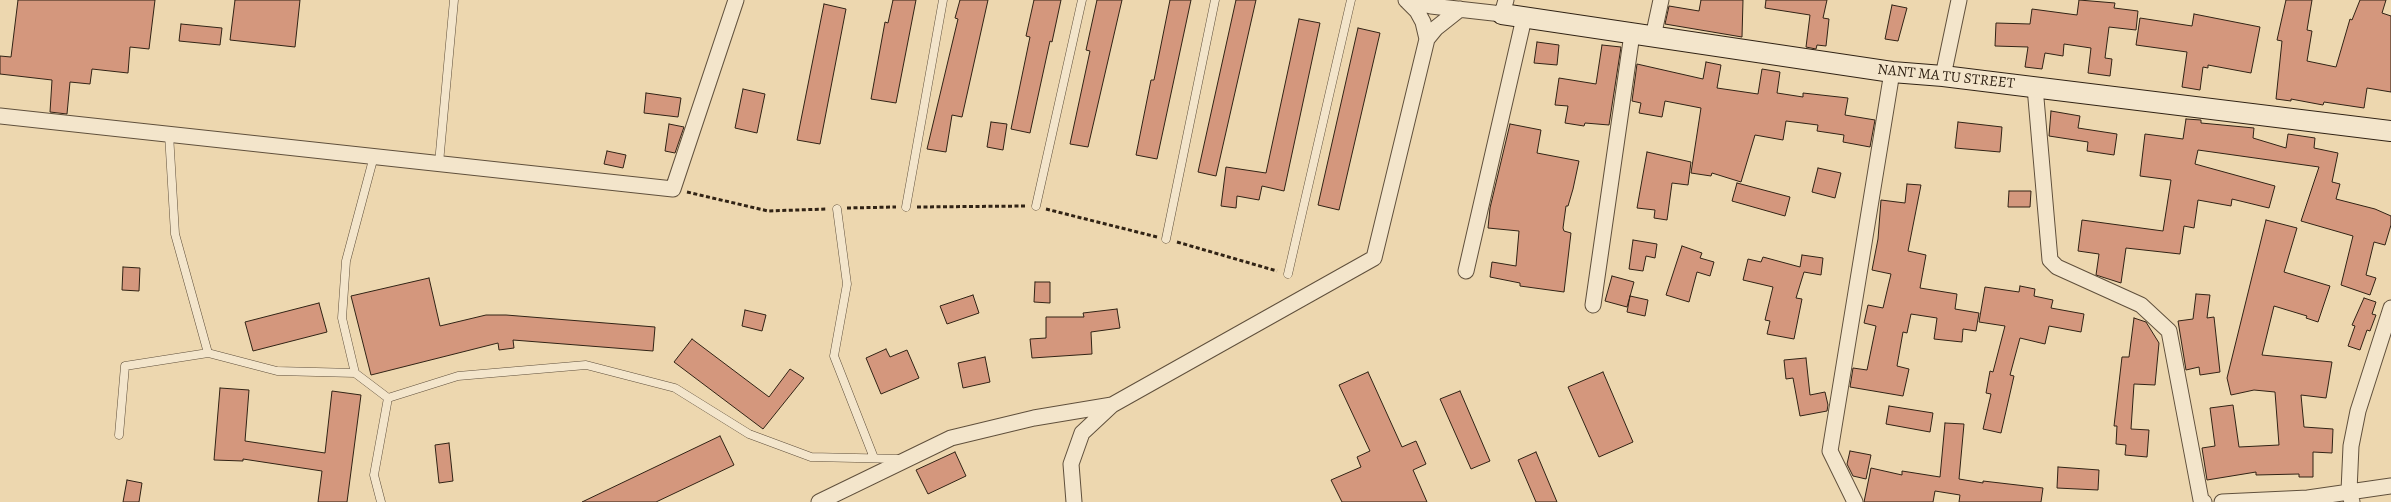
<!DOCTYPE html>
<html>
<head>
<meta charset="utf-8">
<style>
  body { margin:0 }
  canvas { display:block; background:#edd7af }
</style>
</head>
<body>
<canvas width="2391" height="502"></canvas>
<script>
const context = document.querySelector('canvas').getContext('2d');
context.lineJoin = 'round';
function paint(path, color) { context.fillStyle = color; context.fill(path, 'evenodd'); }
const toPath = rows => new Path2D(rows.map(r => 'M' + r).join(''));
function strokePath(path, color, width, dash) { context.strokeStyle = color; context.lineWidth = width; context.lineCap = dash ? 'butt' : 'round'; context.setLineDash(dash || []); context.stroke(path); }
function drawText(font, color, halo, rows, align = 'center') {
  context.font = font + ' Alegreya,serif'; context.lineWidth = 5; context.setLineDash([]); context.textBaseline = 'middle'; context.strokeStyle = halo; context.fillStyle = color; for (const [text, x, y, turn = 0] of rows) {
    context.save(); context.translate(x, y); context.rotate((+turn || 0) * Math.PI / 180); context.textAlign = isNaN(turn) ? turn : align; if (halo) context.strokeText(text, 0, 0); context.fillText(text, 0, 0); context.restore();
  }
}
const building = toPath([
  [18,0,155,0,149,49,130,47,128,73,92,69,90,84,70,82,67,114,50,112,52,80,0,74,0,56,11,57,18,0],
  [235,0,300,0,295,47,230,40,235,0],
  [893,0,916,0,896,103,871,99,885,22,888,23,893,0],
  [960,0,988,0,962,117,952,115,946,152,927,149,958,19,955,18,960,0],
  [1034,0,1061,0,1052,42,1050,41,1030,133,1011,129,1030,37,1026,36,1034,0],
  [1097,0,1122,0,1088,147,1070,144,1090,51,1086,50,1097,0],
  [1170,0,1191,0,1157,159,1136,155,1151,80,1154,80,1170,0],
  [1236,0,1256,0,1216,176,1198,172,1236,0],
  [1701,0,1743,0,1742,37,1665,24,1669,6,1699,11,1701,0],
  [1766,0,1827,0,1823,18,1829,19,1826,46,1817,45,1816,49,1806,47,1810,15,1765,8,1766,0],
  [2079,0,2115,3,2114,8,2138,11,2136,30,2109,27,2105,58,2112,59,2110,76,2088,73,2091,48,2064,44,2063,56,2045,53,2042,69,2025,67,2028,47,1995,46,1996,23,2030,24,2032,9,2077,15,2079,0],
  [2286,0,2312,0,2307,30,2312,31,2307,61,2336,67,2350,19,2352,20,2360,0,2386,0,2382,13,2391,16,2391,92,2367,88,2364,108,2324,102,2323,105,2291,99,2291,101,2276,99,2282,41,2277,40,2286,0],
  [824,4,846,9,820,144,797,140,824,4],
  [1892,5,1907,8,1898,41,1885,39,1892,5],
  [2194,14,2260,27,2251,73,2208,65,2208,68,2203,67,2200,90,2182,87,2187,52,2136,45,2140,18,2192,26,2194,14],
  [1299,19,1320,23,1284,191,1262,186,1259,200,1237,196,1236,208,1221,206,1226,167,1266,173,1299,19],
  [181,24,222,28,220,45,179,41,181,24],
  [1358,28,1380,33,1339,210,1318,205,1358,28],
  [1537,42,1559,45,1557,65,1534,63,1537,42],
  [1602,45,1621,47,1609,125,1585,123,1584,126,1565,123,1568,106,1555,105,1559,78,1596,84,1602,45],
  [1706,62,1721,65,1717,88,1758,94,1762,69,1780,72,1777,93,1803,97,1803,93,1848,98,1845,115,1875,120,1870,147,1843,142,1844,135,1817,131,1818,125,1786,121,1783,140,1755,135,1741,182,1712,173,1711,176,1691,173,1701,108,1665,101,1662,117,1639,113,1641,103,1632,101,1637,64,1703,79,1706,62],
  [743,89,765,94,757,133,735,128,743,89],
  [646,93,681,98,678,117,644,113,646,93],
  [2051,111,2080,116,2078,128,2117,134,2114,155,2087,151,2088,142,2049,136,2051,111],
  [2186,119,2201,120,2201,123,2254,128,2253,138,2286,148,2288,134,2315,138,2314,148,2338,153,2332,182,2340,184,2336,199,2375,209,2391,216,2391,225,2385,245,2374,242,2366,275,2376,278,2370,295,2341,285,2353,236,2301,221,2319,167,2198,150,2195,164,2275,186,2269,208,2232,199,2231,206,2198,200,2194,228,2184,226,2180,254,2126,248,2121,283,2096,275,2099,254,2078,251,2082,220,2163,231,2171,180,2140,176,2145,134,2183,139,2186,119],
  [991,122,1007,124,1003,150,987,147,991,122],
  [1958,122,2002,127,2000,152,1955,148,1958,122],
  [669,124,684,127,675,153,665,151,669,124],
  [1510,124,1541,130,1537,153,1579,161,1573,189,1568,206,1566,206,1563,228,1564,231,1571,233,1564,292,1520,286,1520,283,1490,277,1492,262,1516,266,1519,231,1488,228,1490,208,1510,124],
  [607,151,626,155,623,168,604,164,607,151],
  [1647,152,1691,162,1688,185,1672,183,1667,220,1654,218,1655,210,1637,208,1647,152],
  [1818,168,1841,173,1835,198,1812,192,1818,168],
  [1737,183,1790,197,1785,216,1732,201,1737,183],
  [1907,184,1921,185,1908,251,1926,255,1920,288,1957,294,1955,309,1979,313,1976,331,1963,329,1962,342,1934,339,1937,318,1911,314,1907,333,1903,332,1897,366,1909,369,1903,396,1850,387,1853,368,1867,370,1876,326,1864,323,1868,305,1883,308,1891,274,1872,270,1878,239,1881,200,1905,203,1907,184],
  [2009,191,2031,191,2030,207,2008,207,2009,191],
  [2266,220,2297,228,2284,272,2330,286,2318,322,2306,318,2307,316,2274,306,2262,355,2332,362,2326,398,2301,395,2304,427,2333,429,2332,453,2313,452,2313,477,2299,477,2299,474,2256,475,2256,472,2207,480,2202,448,2215,446,2210,408,2233,405,2239,447,2279,445,2275,392,2254,390,2231,395,2227,378,2266,220],
  [1633,240,1657,244,1655,258,1646,256,1643,271,1629,269,1633,240],
  [1682,246,1702,253,1700,258,1714,262,1710,276,1697,272,1689,302,1666,295,1682,246],
  [1802,255,1823,258,1821,275,1804,272,1796,298,1802,299,1794,339,1767,334,1770,321,1765,320,1773,287,1743,280,1748,259,1761,262,1763,257,1800,267,1802,255],
  [123,267,140,268,139,291,122,290,123,267],
  [1612,276,1634,282,1627,307,1605,301,1612,276],
  [429,278,440,326,486,315,506,315,655,327,653,351,513,340,514,348,499,350,498,343,371,375,351,296,429,278],
  [1035,282,1050,282,1050,303,1034,302,1035,282],
  [2020,286,2035,289,2034,296,2053,300,2051,308,2084,314,2081,332,2049,326,2045,344,2020,338,2010,375,2014,376,2001,433,1983,429,1991,394,1986,393,1990,371,1993,372,2005,326,1979,322,1985,287,2019,292,2020,286],
  [2196,294,2210,295,2207,318,2214,317,2220,372,2200,375,2199,367,2186,370,2178,321,2193,319,2196,294],
  [973,295,979,313,947,324,940,306,973,295],
  [1630,296,1648,300,1645,316,1627,312,1630,296],
  [2364,298,2376,302,2372,314,2376,315,2370,331,2367,330,2360,350,2348,346,2355,326,2352,325,2364,298],
  [319,303,327,332,253,351,245,322,319,303],
  [1117,309,1120,328,1091,332,1092,354,1032,358,1030,339,1046,338,1046,317,1084,317,1083,313,1117,309],
  [745,310,766,315,762,331,742,326,745,310],
  [2134,318,2146,322,2159,343,2155,385,2134,384,2131,429,2149,430,2147,457,2125,455,2126,445,2116,444,2117,426,2114,426,2122,357,2129,357,2134,318],
  [692,339,769,397,790,369,804,378,763,429,674,362,692,339],
  [886,349,890,357,907,350,919,378,881,394,866,358,886,349],
  [985,357,990,382,963,388,958,363,985,357],
  [1806,358,1810,395,1825,392,1828,405,1827,411,1800,416,1793,378,1786,379,1784,360,1806,358],
  [1368,372,1402,447,1416,441,1426,464,1413,470,1427,502,1342,502,1331,480,1361,467,1357,457,1370,451,1339,385,1368,372],
  [1603,372,1633,442,1599,457,1568,387,1603,372],
  [220,388,249,390,245,441,325,453,332,391,361,395,347,502,318,502,322,471,243,459,243,461,214,460,220,388],
  [1460,391,1490,461,1471,469,1440,399,1460,391],
  [1889,406,1933,413,1930,432,1886,424,1889,406],
  [1945,423,1964,424,1959,479,1983,483,1983,481,2043,488,2041,502,1959,502,1960,495,1935,491,1933,502,1864,502,1871,468,1902,475,1902,471,1940,477,1945,423],
  [720,436,734,465,656,502,582,502,720,436],
  [449,443,453,481,439,483,435,445,449,443],
  [1850,451,1871,455,1866,479,1853,476,1847,464,1850,451],
  [955,452,966,476,928,494,916,470,955,452],
  [1536,452,1557,502,1536,502,1518,460,1536,452],
  [2058,467,2099,470,2098,490,2057,488,2058,467],
  [127,480,142,483,139,502,123,502,127,480]
]);
paint(building, '#d4977d');
strokePath(building, '#312315', 1);
const lane = toPath([
  [169,134,175,234,208,353,277,371,355,373],
  [374,156,346,261,342,318,355,373,388,398],
  [439,163,454,0],
  [1036,206,1082,0],
  [906,207,943,0],
  [837,209,847,284,834,356,874,458],
  [1166,239,1215,0],
  [1288,274,1351,0],
  [119,435,125,366,208,353],
  [381,502,374,475,388,398,458,376,586,365,675,388,749,434,811,457,900,459]
]);
const street = toPath([
  [1406,0,1431,6,1502,14,1506,0],
  [1406,0,1417,11,1423,22,1427,39],
  [1653,37,1661,0],
  [1943,76,1959,0],
  [2035,87,2050,260,2057,267,2141,305,2169,331,2201,500,2204,502],
  [0,116,673,189,736,0],
  [1466,271,1524,18],
  [1593,305,1632,34],
  [819,502,951,438,1034,418,1112,405],
  [1074,502,1071,464,1082,433,1112,405,1374,258,1427,39,1436,28,1460,9],
  [1855,502,1830,451,1892,72],
  [2222,502,2308,498],
  [2302,502,2308,498,2391,486],
  [2352,502,2349,491,2351,446,2358,411,2391,308]
]);
const secondary = toPath([
  [1502,14,1892,72,1943,76,2391,131]
]);
strokePath(lane, '#60503c', 9);
strokePath(street, '#60503c', 17);
strokePath(secondary, '#312315', 22);
strokePath(toPath([
  [687,192,768,211,826,209],
  [917,207,1026,206],
  [847,208,896,207],
  [1046,209,1157,237],
  [1177,242,1277,271]
]), '#312315', 3, [4, 2.5]);
strokePath(lane, '#f3e5cb', 8);
strokePath(street, '#f3e5cb', 15);
strokePath(secondary, '#f3e5cb', 20);
drawText('15px', '#312315', '#f3e5cb', [
  ["NANT MA TU STREET",1946,77,6]
]);
</script>
</body>
</html>
